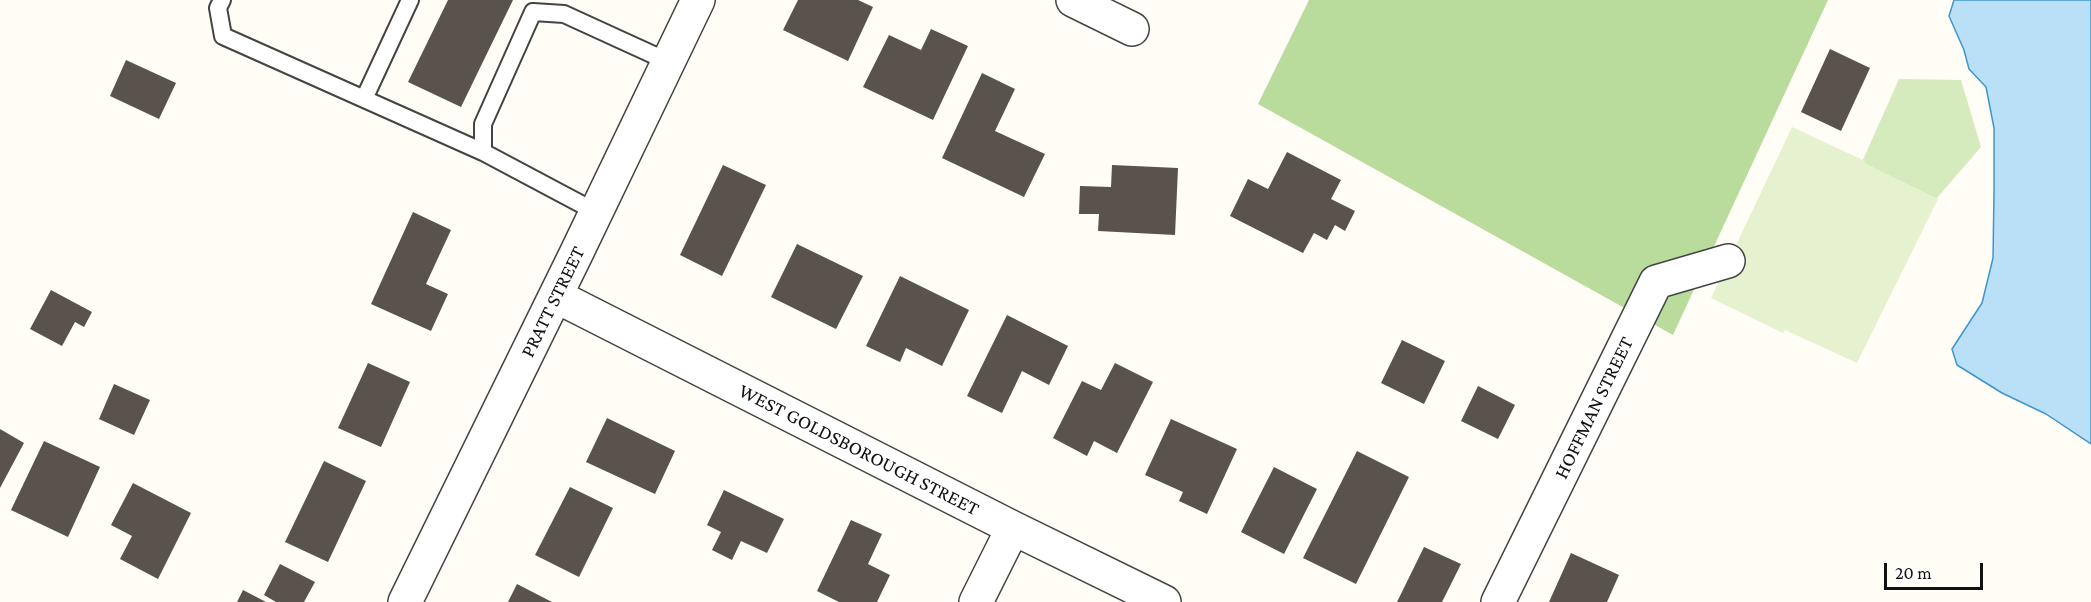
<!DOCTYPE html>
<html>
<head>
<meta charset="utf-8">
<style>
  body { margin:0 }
  #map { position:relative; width:2091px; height:602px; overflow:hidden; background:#fffdf5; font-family:"Crimson Pro",serif }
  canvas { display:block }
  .scale { position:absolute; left:1884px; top:563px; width:99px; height:27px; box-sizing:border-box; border:3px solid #111; border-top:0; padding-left:8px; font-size:18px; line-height:21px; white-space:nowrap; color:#111; -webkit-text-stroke:4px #fff; paint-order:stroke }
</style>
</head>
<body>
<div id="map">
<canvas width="2091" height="602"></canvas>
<div class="scale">20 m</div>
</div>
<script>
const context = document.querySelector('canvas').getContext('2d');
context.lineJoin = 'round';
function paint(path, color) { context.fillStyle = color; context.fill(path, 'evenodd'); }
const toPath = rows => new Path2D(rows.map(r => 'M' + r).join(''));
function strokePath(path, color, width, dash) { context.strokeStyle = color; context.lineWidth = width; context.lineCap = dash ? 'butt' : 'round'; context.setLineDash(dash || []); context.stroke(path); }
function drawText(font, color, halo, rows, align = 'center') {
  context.font = font + ' "Crimson Pro",serif'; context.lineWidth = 6; context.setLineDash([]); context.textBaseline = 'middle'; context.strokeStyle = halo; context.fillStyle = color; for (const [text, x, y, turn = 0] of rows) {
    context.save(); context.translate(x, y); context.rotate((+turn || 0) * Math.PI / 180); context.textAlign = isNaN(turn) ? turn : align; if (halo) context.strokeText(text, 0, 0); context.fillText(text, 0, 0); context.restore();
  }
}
paint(toPath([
  [1899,79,1961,80,1981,147,1936,199,1862,162]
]), '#d5ebbd');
paint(toPath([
  [1309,0,1828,0,1673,335,1258,104]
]), '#b9dc9c');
paint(toPath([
  [1792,127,1865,161,1864,163,1938,199,1857,363,1785,330,1783,333,1711,298]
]), '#e6f2cf');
const water = toPath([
  [1954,0,2091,0,2091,444,2046,414,2002,393,1957,365,1952,349,1982,303,1993,258,1994,193,1994,128,1986,87,1969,69,1964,50,1949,16,1954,0]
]);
paint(water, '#b9e0f7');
strokePath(water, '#3f96cf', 1.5);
paint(toPath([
  [448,0,513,0,461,107,408,82],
  [798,0,858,0,873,7,848,61,783,30],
  [931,29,968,46,933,120,863,87,889,35,921,50],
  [1830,49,1870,68,1841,131,1801,112],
  [126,60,176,83,159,119,110,96],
  [982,73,1015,89,995,131,1045,154,1024,197,942,158],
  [1287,152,1341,180,1331,199,1355,211,1345,231,1335,225,1327,240,1314,233,1303,253,1230,216,1248,179,1268,189],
  [723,165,766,185,722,276,680,255],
  [1112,165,1178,168,1175,235,1098,231,1099,214,1079,214,1080,186,1111,187],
  [413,212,451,230,426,284,448,294,431,331,371,304],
  [797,244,863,276,836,329,771,297],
  [900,276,969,310,942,366,906,348,900,362,866,346],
  [51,290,92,312,84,327,75,322,62,346,30,329],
  [1007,315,1068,346,1049,385,1022,371,1002,413,967,396],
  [1402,340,1445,361,1424,404,1381,383],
  [368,363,410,382,381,447,338,428],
  [1115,363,1153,382,1117,453,1094,441,1087,456,1053,438,1082,381,1101,390],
  [114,384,150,400,134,435,99,419],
  [1478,386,1515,405,1498,439,1461,421],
  [607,418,675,451,655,494,586,462],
  [1171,419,1237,449,1207,514,1179,501,1183,492,1145,475],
  [0,429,24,443,0,488],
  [44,441,100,467,68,537,11,510],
  [1357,451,1409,477,1356,584,1303,558],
  [324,461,366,481,328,562,285,542],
  [1274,467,1317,489,1284,554,1241,532],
  [133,483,191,513,158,579,120,559,132,536,111,525],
  [570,487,613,508,579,577,535,555],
  [724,490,784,519,767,553,741,541,732,560,712,550,721,532,707,525],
  [851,520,882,534,868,564,890,575,877,602,839,602,817,591],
  [1424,547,1461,564,1442,602,1397,602],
  [1571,553,1619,575,1607,602,1549,602],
  [280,564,315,582,304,602,276,602,264,595],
  [517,584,552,602,508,602],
  [243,590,266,602,237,602]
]), '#5a524d');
const lane = toPath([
  [222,0,218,8,223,36,483,152],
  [364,99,410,0],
  [596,212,483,152,483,124,533,12,564,14,669,62]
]);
const street = toPath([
  [1073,0,1132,29],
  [556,296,1013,528,1164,602],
  [405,602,575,256,698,0],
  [976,602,1013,528],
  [1498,602,1656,282,1728,261]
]);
strokePath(lane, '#444', 20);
strokePath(street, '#444', 36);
strokePath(lane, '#fff', 16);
strokePath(street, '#fff', 33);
drawText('20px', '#111', '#fff', [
  ["PRATT STREET",553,302,-64],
  ["HOFFMAN STREET",1594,408,-64],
  ["WEST GOLDSBOROUGH STREET",859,450,27]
]);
</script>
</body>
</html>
